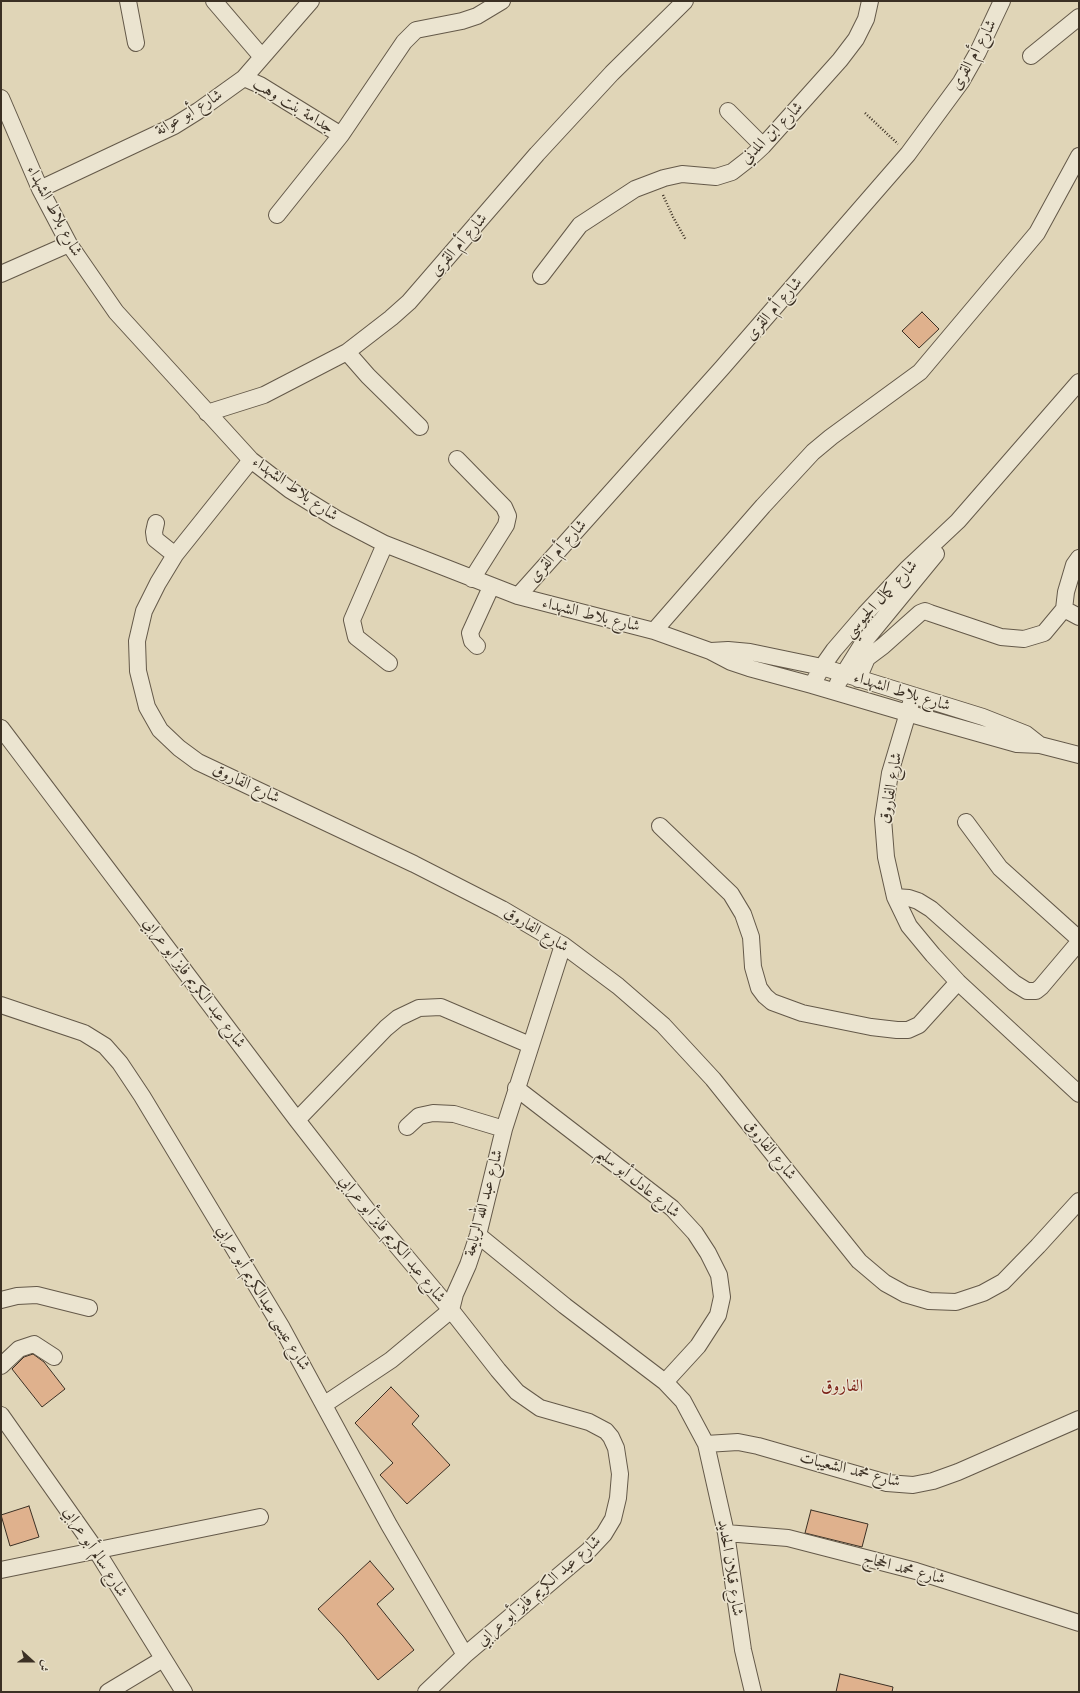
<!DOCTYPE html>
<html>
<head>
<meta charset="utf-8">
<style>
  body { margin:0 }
  #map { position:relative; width:1080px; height:1693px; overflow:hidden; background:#e0d5b7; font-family:"Old Standard TT",Amiri,serif }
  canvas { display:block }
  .frame { position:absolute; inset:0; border:2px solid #3b3024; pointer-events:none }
  .north { position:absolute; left:12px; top:1641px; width:40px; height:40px; -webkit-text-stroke:3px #ebe4d0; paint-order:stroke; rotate:111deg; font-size:11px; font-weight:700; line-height:16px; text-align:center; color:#3b3024 }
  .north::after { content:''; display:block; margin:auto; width:14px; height:18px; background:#3b3024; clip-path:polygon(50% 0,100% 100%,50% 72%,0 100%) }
</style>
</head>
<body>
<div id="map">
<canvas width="1080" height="1693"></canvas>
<div class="frame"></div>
<div class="north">ش</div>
</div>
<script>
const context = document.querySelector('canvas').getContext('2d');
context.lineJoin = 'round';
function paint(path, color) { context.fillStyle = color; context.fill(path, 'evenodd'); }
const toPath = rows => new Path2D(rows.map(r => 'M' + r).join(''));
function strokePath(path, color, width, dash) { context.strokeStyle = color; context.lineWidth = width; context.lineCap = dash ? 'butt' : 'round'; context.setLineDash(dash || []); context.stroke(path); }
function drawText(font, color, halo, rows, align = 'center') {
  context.font = font + ' "Old Standard TT",Amiri,serif'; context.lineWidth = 3; context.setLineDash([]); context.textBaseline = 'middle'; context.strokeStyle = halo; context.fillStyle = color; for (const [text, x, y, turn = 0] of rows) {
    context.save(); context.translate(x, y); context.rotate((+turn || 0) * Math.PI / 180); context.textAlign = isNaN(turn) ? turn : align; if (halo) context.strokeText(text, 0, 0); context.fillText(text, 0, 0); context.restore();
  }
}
const building = toPath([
  [922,312,939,329,919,348,902,331,922,312],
  [33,1354,44,1362,65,1389,42,1407,12,1369,24,1357,33,1354],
  [391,1387,419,1416,412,1424,450,1465,407,1504,380,1475,393,1463,355,1423,391,1387],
  [29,1506,39,1537,10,1546,1,1515,29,1506],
  [811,1510,868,1524,862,1547,805,1533,811,1510],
  [370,1561,394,1589,377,1604,414,1650,378,1680,343,1636,318,1609,370,1561],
  [840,1674,893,1687,892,1692,836,1692,840,1674]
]);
paint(building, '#dfb18d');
strokePath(building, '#3b3024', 1);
const minor = toPath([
  [128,1,136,43],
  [214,1,262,57],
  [1031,56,1079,17],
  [244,78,260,85,341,135],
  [1,98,40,189,69,244,116,312,251,460,290,490,337,519,385,544,518,596,654,631,710,651,731,662,749,668,812,685,907,713,1017,744,1040,745,1079,755],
  [728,111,763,146],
  [40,189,174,126,198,111,244,78,311,1],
  [277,215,341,135,404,42,416,30,462,21,477,16,502,1],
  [1,274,69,244],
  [541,276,580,225,635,189,664,178,682,174,716,177,732,172,750,158,763,146,840,60,856,39,866,19,870,1],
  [347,352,368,376,420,427],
  [207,413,264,395,347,352,391,318,409,302,537,154,612,73,685,1],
  [457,459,504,507,508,516,506,525,472,579],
  [251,460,175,555,158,583,144,611,137,641,138,671,147,707,160,730,179,748,198,762,414,864,502,909,563,945,618,986,663,1025,713,1079,859,1261,885,1283,905,1294,929,1301,956,1302,983,1293,1003,1282,1038,1246,1079,1201],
  [156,523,154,532,155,539,175,555],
  [385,544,352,620,356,637,389,663],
  [1079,558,1074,565,1066,592,1064,609,1079,617],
  [518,596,722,368,908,154,961,82,978,52,1002,1],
  [654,631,763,506,813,452,831,437,920,372,1037,233,1079,156],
  [477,646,472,641,470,633,491,587],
  [711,651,728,650,750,652,822,667,983,717,1026,734,1040,745],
  [858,679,867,658,883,646,920,613,925,611,930,613,1001,637,1024,639,1044,633,1064,609],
  [838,683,863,643,936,554],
  [812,685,822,667,834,650,865,614,908,568,958,521,1079,382],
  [913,696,890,773,883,819,886,857,895,897,909,926,933,955,958,982,1079,1094],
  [1,728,297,1120,371,1215,451,1310,498,1370,517,1392,540,1408,589,1422,606,1431,611,1437,616,1448,620,1474,618,1498,613,1519,604,1534,589,1550,465,1655,426,1692],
  [966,822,1000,868,1079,939],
  [660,826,731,894,743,914,751,937,753,967,759,988,765,996,772,1002,802,1013,871,1027,897,1030,908,1030,919,1025,958,982],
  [895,897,909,898,918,901,931,909,1014,983,1027,991,1036,991,1041,987,1079,942],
  [1,1005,84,1033,105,1046,120,1063,142,1096,282,1328,389,1525,465,1655],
  [516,1088,672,1208,695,1233,708,1253,719,1275,722,1297,718,1315,698,1346,665,1382],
  [297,1120,386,1028,398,1018,419,1008,441,1007,530,1045],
  [407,1127,419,1116,433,1113,454,1114,504,1129],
  [478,1235,565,1306,665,1382,683,1401,706,1444,726,1533,743,1650,753,1692],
  [1,1300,17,1296,37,1295,89,1308],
  [1,1366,19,1349,34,1344,54,1357],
  [325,1404,391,1360,451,1310,455,1294,468,1265,478,1235,504,1129,563,945],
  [1,1415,96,1550,184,1692],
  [706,1444,738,1442,758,1446,887,1483,913,1485,933,1481,958,1472,1079,1419],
  [726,1533,788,1538,916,1571,1079,1623],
  [1,1570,260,1517],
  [108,1692,163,1659]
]);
strokePath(minor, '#645949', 18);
strokePath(toPath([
  [865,113,898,144],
  [663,195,673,217,686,240]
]), '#3b3024', 2.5, [1, 2]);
strokePath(minor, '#ebe4d0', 16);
drawText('16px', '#3b3024', '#ebe4d0', [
  ["شارع أم القرى",974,55,-61],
  ["جدامة بنت وهب",293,106,31],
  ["شارع أبو عوانة",189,113,-31],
  ["شارع ابن المدني",772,133,-45],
  ["شارع بلاط الشهداء",54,211,62],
  ["شارع أم القرى",459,245,-49],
  ["شارع أم القرى",774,309,-49],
  ["شارع بلاط الشهداء",295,489,35],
  ["شارع أم القرى",558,551,-48],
  ["شارع كمال الجيوسي",881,599,-47],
  ["شارع بلاط الشهداء",591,615,14],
  ["شارع بلاط الشهداء",902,692,17],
  ["شارع الفاروق",246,784,25],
  ["شارع الفاروق",891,788,-80],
  ["شارع الفاروق",536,930,31],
  ["شارع عبد الكريم فايز أبو عرابي",194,983,53],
  ["شارع الفاروق",770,1150,51],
  ["شارع عادل أبو سليم",638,1183,39],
  ["شارع عبد الله الربايعة",484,1203,-75],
  ["شارع عبد الكريم فايز أبو عرابي",392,1239,51],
  ["شارع عيسى عبدالكريم أبو عرابي",263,1298,59],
  ["شارع محمد الشعيبات",850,1470,14],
  ["شارع سالم أبو عرابي",95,1552,57],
  ["شارع قبلان الحديد",730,1568,81],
  ["شارع محمد الحجاج",904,1569,15],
  ["شارع عبد الكريم فايز أبو عرابي",539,1591,-41]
]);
drawText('17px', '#7a1f14', '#ebe4d0', [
  ["الفاروق",842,1387]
]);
</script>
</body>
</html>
